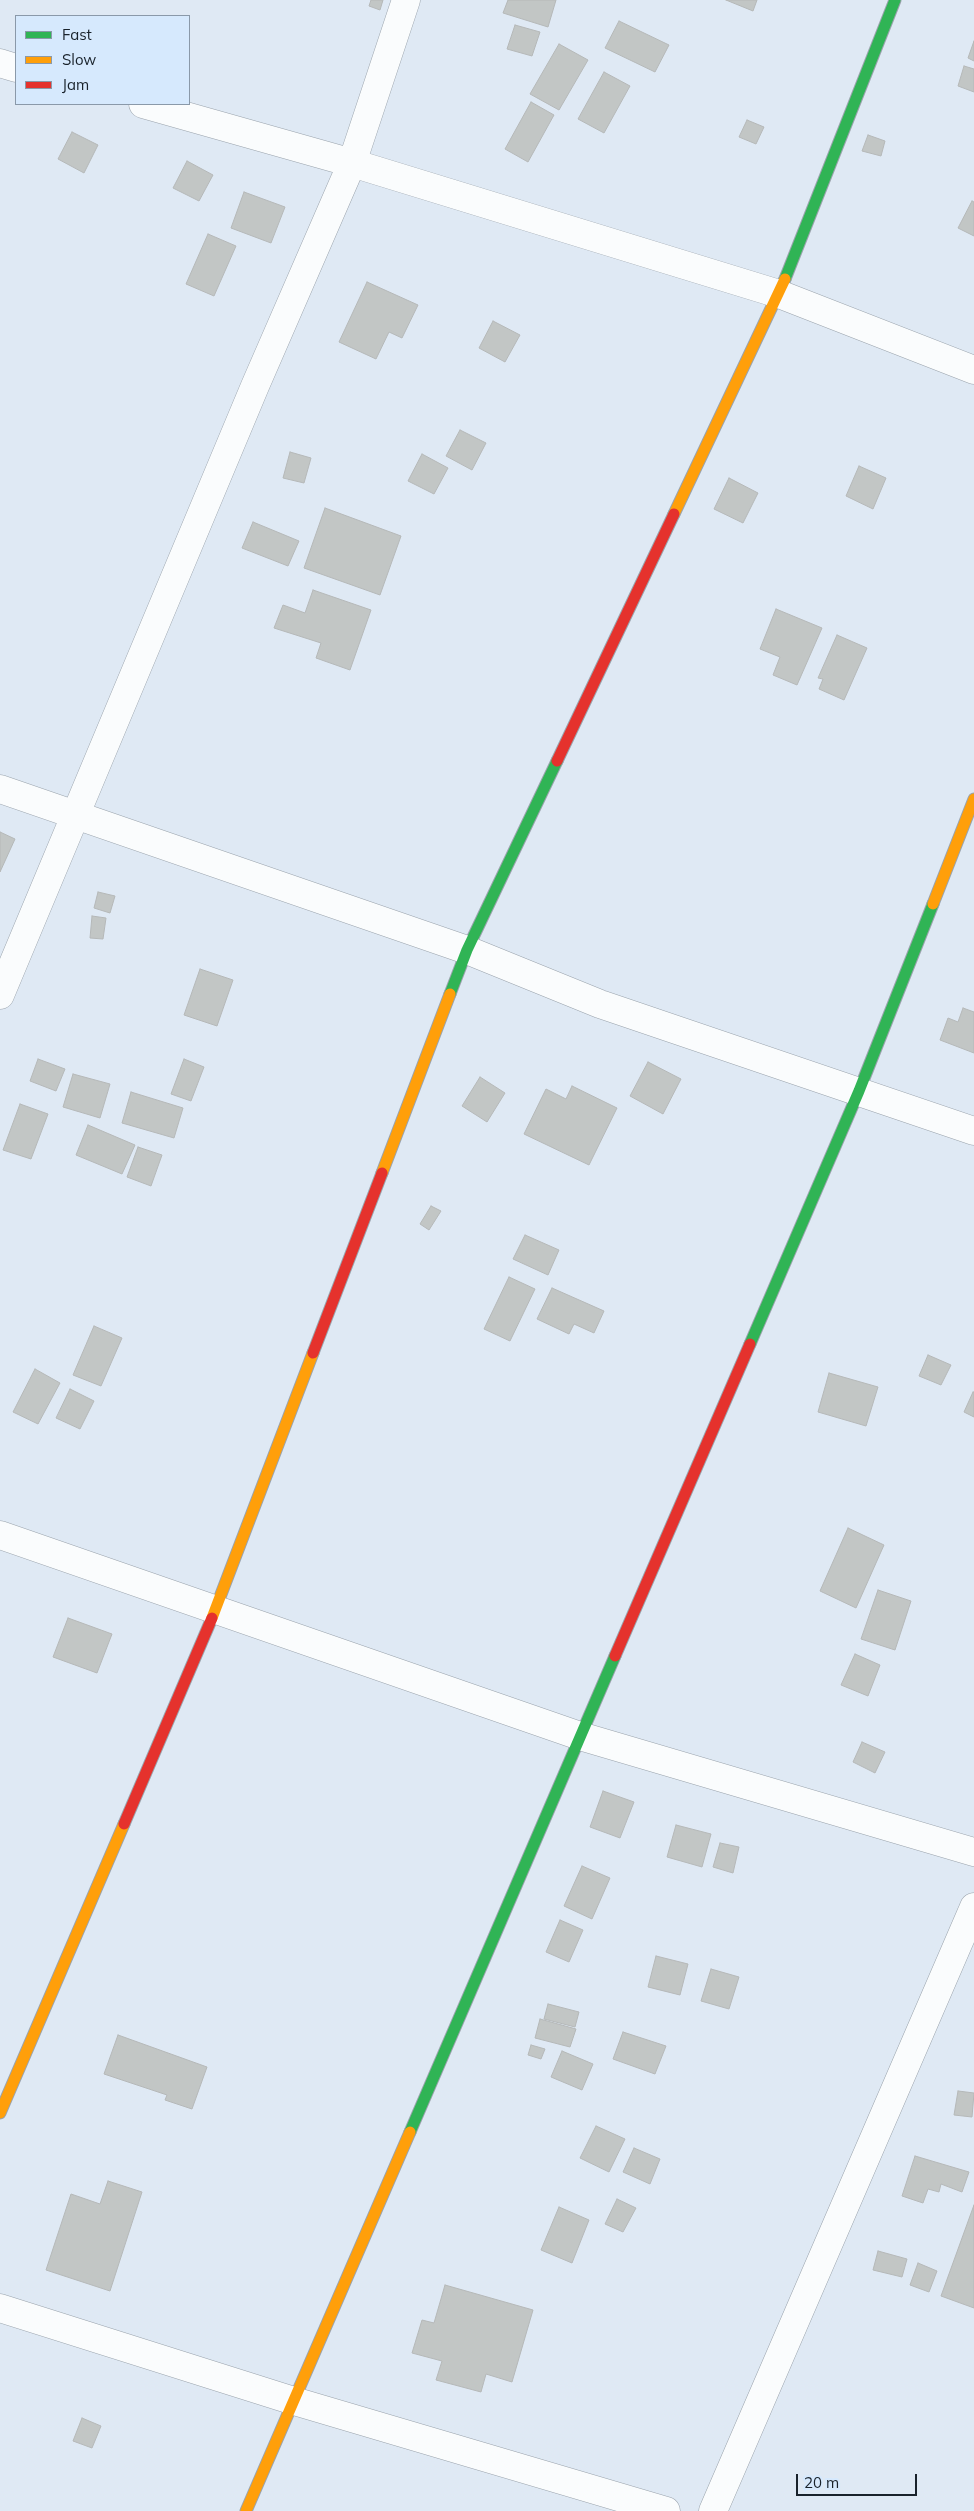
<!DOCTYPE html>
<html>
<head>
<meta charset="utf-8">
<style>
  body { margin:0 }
  #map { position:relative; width:974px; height:2511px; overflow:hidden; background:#dfe9f4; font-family:Mulish,sans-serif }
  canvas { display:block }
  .legend { position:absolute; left:15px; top:15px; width:175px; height:90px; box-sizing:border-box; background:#d6e9fd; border:1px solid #8a99a9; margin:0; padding:6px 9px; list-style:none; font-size:15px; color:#19222b }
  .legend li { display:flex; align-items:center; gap:10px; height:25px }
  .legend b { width:25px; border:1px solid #8a99a9 }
  .scale { position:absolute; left:796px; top:2474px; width:121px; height:22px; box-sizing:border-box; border:2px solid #19222b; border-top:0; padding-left:6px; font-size:15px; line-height:18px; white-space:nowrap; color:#19222b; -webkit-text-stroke:4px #d6e9fd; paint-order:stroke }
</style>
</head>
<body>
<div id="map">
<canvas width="974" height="2511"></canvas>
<ul class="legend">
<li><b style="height:6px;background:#30b455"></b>Fast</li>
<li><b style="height:6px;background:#ff9f0a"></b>Slow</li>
<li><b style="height:6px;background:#e5322d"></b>Jam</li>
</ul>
<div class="scale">20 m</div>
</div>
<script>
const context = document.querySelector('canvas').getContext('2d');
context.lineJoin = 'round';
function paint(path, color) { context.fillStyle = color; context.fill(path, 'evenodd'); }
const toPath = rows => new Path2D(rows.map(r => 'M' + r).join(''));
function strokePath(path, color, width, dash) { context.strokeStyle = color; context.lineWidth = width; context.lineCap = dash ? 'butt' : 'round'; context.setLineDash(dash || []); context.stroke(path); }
const building = toPath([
  [371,0,383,0,380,10,369,6,371,0],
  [508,0,556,0,548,27,503,13,508,0],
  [726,0,757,0,753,11,726,0],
  [619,21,669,45,655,72,605,48,619,21],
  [515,25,540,32,532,56,507,49,515,25],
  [974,41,974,61,968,58,974,41],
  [559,44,588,60,559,110,530,94,559,44],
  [964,66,974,69,974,92,958,86,964,66],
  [604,72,630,86,604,133,578,119,604,72],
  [531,102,554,115,528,162,505,149,531,102],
  [747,120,764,127,756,144,739,137,747,120],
  [72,132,98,145,84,173,58,159,72,132],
  [868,135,885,141,881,156,862,151,868,135],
  [187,161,213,175,199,201,173,188,187,161],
  [244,192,285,207,271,243,231,228,244,192],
  [972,201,974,202,974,236,958,228,972,201],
  [208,234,236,246,214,296,186,284,208,234],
  [367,282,418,305,402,338,389,332,376,359,339,342,367,282],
  [493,321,520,335,505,362,479,348,493,321],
  [460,430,486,443,472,470,446,456,460,430],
  [290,452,311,458,304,483,283,478,290,452],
  [422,454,448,468,434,494,408,481,422,454],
  [859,466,886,478,873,509,846,496,859,466],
  [729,478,758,493,743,523,714,509,729,478],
  [325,508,401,536,380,595,304,568,325,508],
  [253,522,299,541,288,566,242,548,253,522],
  [313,590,371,610,350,670,316,658,321,643,274,628,283,605,305,613,313,590],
  [776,609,822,628,797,685,773,675,780,657,760,649,776,609],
  [837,635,867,648,844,700,819,689,823,679,818,678,837,635],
  [0,832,15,839,0,872,0,832],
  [98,892,115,896,110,913,94,908,98,892],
  [92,916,106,918,103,939,90,938,92,916],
  [200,969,233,980,217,1026,184,1015,200,969],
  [963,1008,974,1012,974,1053,940,1040,948,1018,958,1022,963,1008],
  [38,1059,65,1069,56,1091,30,1081,38,1059],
  [184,1059,204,1067,191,1101,171,1094,184,1059],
  [648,1062,681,1079,663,1114,630,1096,648,1062],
  [73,1074,110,1084,100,1118,63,1107,73,1074],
  [480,1077,505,1093,487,1122,462,1106,480,1077],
  [572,1086,617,1108,589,1165,524,1134,546,1089,566,1099,572,1086],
  [131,1092,183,1108,174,1138,122,1123,131,1092],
  [20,1104,48,1114,31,1159,3,1150,20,1104],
  [88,1125,135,1145,122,1174,76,1155,88,1125],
  [138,1147,162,1155,151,1186,127,1177,138,1147],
  [431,1206,441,1211,429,1230,420,1224,431,1206],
  [525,1235,559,1250,548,1275,513,1259,525,1235],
  [509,1277,535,1289,510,1341,484,1329,509,1277],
  [552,1288,604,1311,594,1333,574,1324,569,1334,537,1319,552,1288],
  [94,1326,122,1338,101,1386,73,1375,94,1326],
  [928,1355,951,1365,941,1385,919,1376,928,1355],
  [35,1369,60,1383,38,1424,13,1412,35,1369],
  [829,1373,878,1387,866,1426,818,1412,829,1373],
  [70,1389,94,1401,80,1429,56,1418,70,1389],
  [973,1392,974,1392,974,1417,964,1412,973,1392],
  [848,1528,884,1545,856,1608,820,1591,848,1528],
  [878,1590,911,1601,895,1650,861,1639,878,1590],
  [68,1618,112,1634,97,1673,53,1657,68,1618],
  [855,1654,880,1665,868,1696,841,1685,855,1654],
  [862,1742,885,1752,875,1773,853,1762,862,1742],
  [603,1791,634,1802,620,1838,590,1827,603,1791],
  [676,1825,711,1834,702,1867,667,1857,676,1825],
  [720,1843,739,1847,733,1873,713,1867,720,1843],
  [582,1866,610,1878,592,1919,564,1906,582,1866],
  [560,1920,583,1930,569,1962,546,1952,560,1920],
  [656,1956,688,1964,680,1995,648,1987,656,1956],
  [711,1969,739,1977,729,2009,701,2001,711,1969],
  [548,2004,579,2012,575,2027,544,2019,548,2004],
  [540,2019,576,2029,570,2047,535,2038,540,2019],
  [623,2032,666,2046,655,2074,613,2059,623,2032],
  [118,2035,207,2067,192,2109,165,2100,167,2095,104,2074,118,2035],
  [531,2045,545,2049,541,2059,528,2055,531,2045],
  [562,2051,593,2064,582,2090,551,2077,562,2051],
  [958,2091,974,2093,972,2117,954,2115,958,2091],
  [596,2126,625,2139,609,2172,580,2158,596,2126],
  [634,2148,660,2159,650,2184,623,2172,634,2148],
  [915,2156,969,2172,962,2192,941,2184,939,2192,928,2189,923,2203,902,2196,915,2156],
  [108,2181,142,2192,110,2291,46,2270,71,2194,100,2204,108,2181],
  [617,2199,636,2208,623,2232,605,2224,617,2199],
  [974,2205,974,2308,941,2296,974,2205],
  [559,2207,589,2220,572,2263,541,2250,559,2207],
  [878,2251,907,2259,902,2277,873,2270,878,2251],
  [918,2263,937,2271,929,2292,910,2285,918,2263],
  [445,2285,533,2310,512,2382,486,2374,481,2392,436,2380,442,2361,412,2353,422,2320,434,2323,445,2285],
  [82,2418,101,2426,92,2448,73,2441,82,2418]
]);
paint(building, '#c2c6c5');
strokePath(building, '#b5b8b8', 1);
const street = toPath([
  [0,63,16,68],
  [143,104,352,163,779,294,974,370],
  [0,789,467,950,600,1004,974,1131],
  [0,995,255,386,352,163,406,0],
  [0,1535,580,1736,974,1852],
  [0,2308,294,2401,666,2511],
  [713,2511,974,1907]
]);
const fast = toPath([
  [785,279,895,0],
  [450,994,467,950,557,761],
  [750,1344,859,1091,933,904],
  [410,2132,615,1656]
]);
const slow = toPath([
  [674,514,785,279],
  [933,904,974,799],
  [382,1173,450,994],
  [212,1618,313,1353],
  [0,2113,124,1824],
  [246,2511,410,2132]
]);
const jam = toPath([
  [557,761,674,514],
  [313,1353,382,1173],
  [615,1656,750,1344],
  [124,1824,212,1618]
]);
strokePath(street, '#9aa3ac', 29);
strokePath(fast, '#9aa3ac', 13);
strokePath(slow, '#9aa3ac', 13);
strokePath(jam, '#9aa3ac', 13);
strokePath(street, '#fafcfd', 28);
strokePath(fast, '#30b455', 11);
strokePath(slow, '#ff9f0a', 11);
strokePath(jam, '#e5322d', 11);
</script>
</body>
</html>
